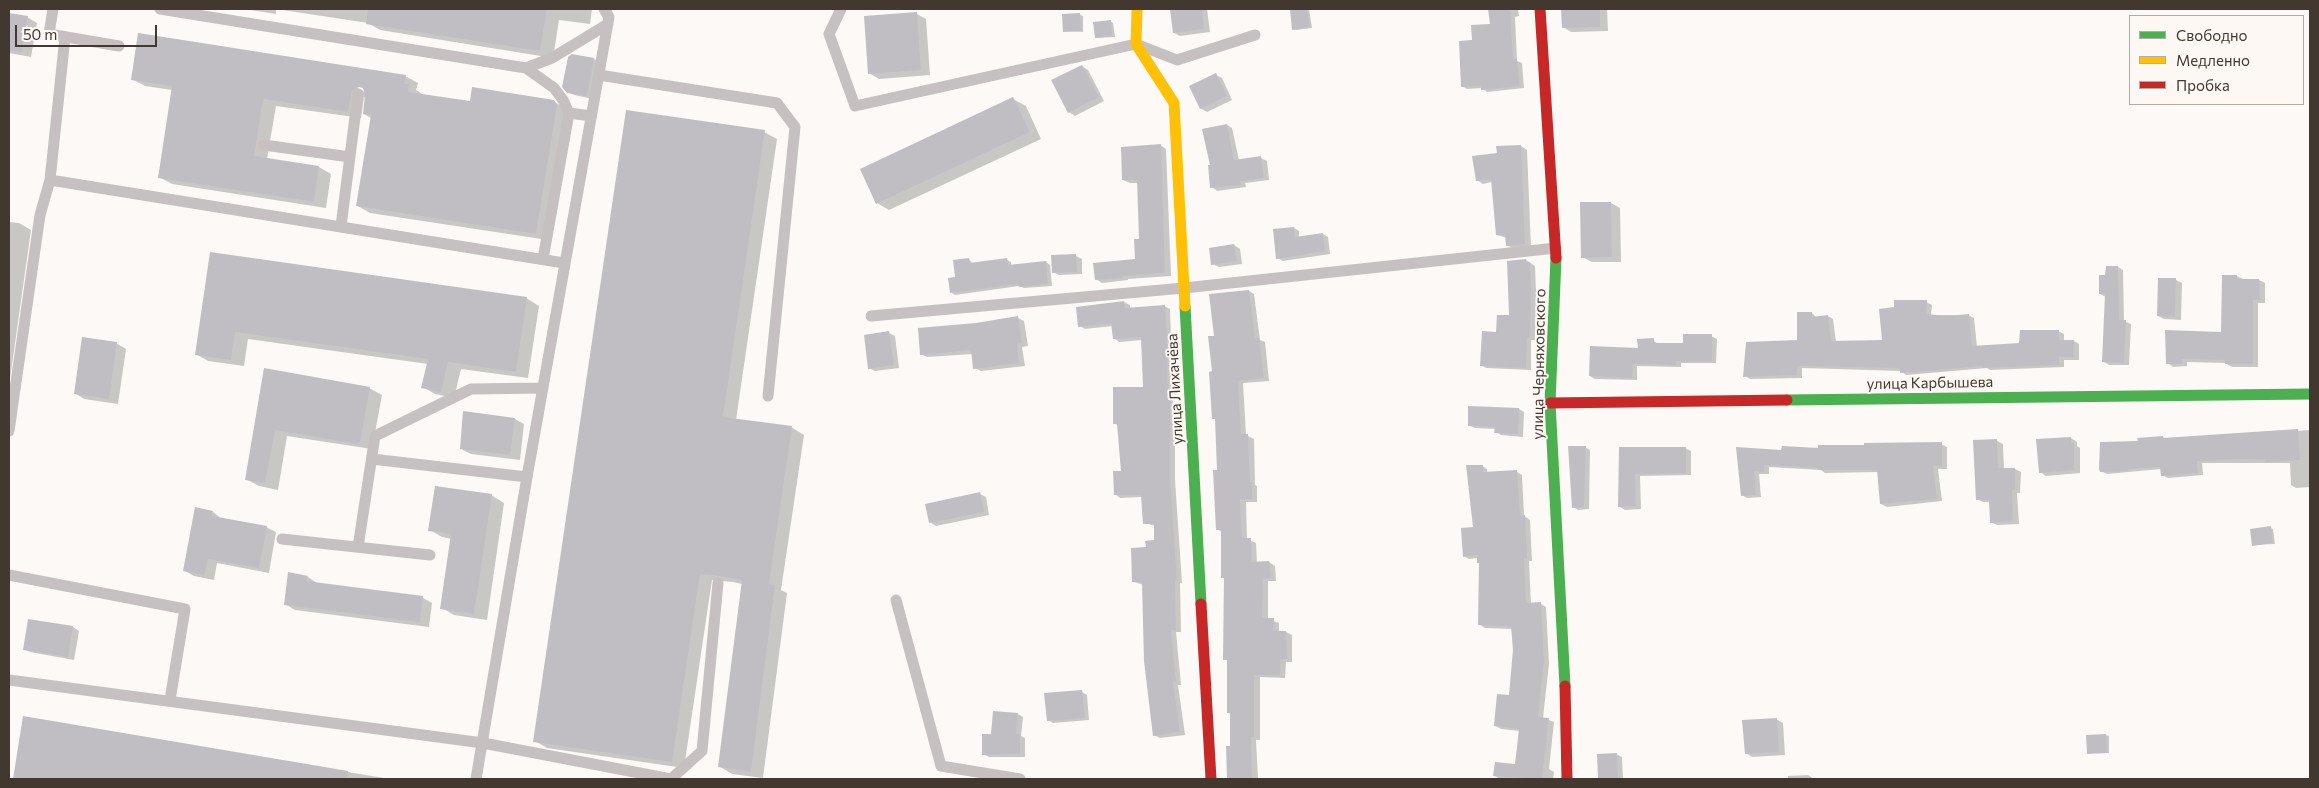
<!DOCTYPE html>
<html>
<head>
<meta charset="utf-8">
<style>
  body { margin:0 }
  #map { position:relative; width:2319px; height:788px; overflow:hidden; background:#fcf9f6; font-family:Commissioner,sans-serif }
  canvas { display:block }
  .frame { position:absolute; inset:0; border:10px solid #433830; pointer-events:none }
  .legend { position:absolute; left:2129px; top:15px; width:175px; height:90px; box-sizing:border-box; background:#fef8f4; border:1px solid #b3aba6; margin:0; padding:6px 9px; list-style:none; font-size:15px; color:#433830 }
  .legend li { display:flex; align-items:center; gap:10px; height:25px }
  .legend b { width:25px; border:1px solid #b3aba6 }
  .scale { position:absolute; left:15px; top:25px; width:142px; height:22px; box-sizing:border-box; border:2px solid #433830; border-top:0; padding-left:6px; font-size:15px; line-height:18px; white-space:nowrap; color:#433830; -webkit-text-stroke:4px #fef8f4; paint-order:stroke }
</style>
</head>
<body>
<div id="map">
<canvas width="2319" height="788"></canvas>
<div class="frame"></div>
<ul class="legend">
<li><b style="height:6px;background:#4caf50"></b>Свободно</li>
<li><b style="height:6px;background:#ffc107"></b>Медленно</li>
<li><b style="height:6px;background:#c62828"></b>Пробка</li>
</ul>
<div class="scale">50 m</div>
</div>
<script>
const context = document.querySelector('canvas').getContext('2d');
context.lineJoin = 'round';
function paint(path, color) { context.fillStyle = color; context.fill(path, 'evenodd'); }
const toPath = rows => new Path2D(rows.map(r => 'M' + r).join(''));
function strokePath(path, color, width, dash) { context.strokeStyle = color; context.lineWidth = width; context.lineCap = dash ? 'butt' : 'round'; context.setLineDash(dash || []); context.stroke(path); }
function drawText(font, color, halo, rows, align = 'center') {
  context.font = font + ' Commissioner,sans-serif'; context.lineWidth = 4; context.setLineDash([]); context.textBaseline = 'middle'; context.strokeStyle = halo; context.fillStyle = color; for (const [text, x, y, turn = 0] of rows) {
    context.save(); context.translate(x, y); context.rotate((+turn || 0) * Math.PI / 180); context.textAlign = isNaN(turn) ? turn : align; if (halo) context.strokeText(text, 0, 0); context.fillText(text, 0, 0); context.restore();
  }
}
paint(toPath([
  [244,9,592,9,590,24,559,20,553,58,380,30,368,23,276,9,276,14],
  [1171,9,1207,9,1210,32,1180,36,1174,33],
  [1291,9,1309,9,1312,28,1296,30,1293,29],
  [1490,9,1518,9,1519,16,1515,17,1517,61,1522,63,1524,88,1487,92,1482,88,1467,89,1462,86,1473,41,1491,25],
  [1563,9,1607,9,1608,31,1571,32,1563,27],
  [9,14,27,17,37,23,31,57,9,53],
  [917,14,926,19,930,75,879,79,869,73],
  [1080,15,1083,16,1083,32,1064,31],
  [1110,21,1113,23,1115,37,1096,38],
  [594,59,600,63,593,99,574,95,568,92],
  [1082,66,1088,70,1104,101,1075,116,1069,112],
  [1216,75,1222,78,1232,100,1207,112,1200,108],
  [405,76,418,83,416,90,421,93,421,95,471,103,553,101,566,109,548,240,370,213,358,206,371,118,364,114,366,97,364,97,361,118,276,106,267,159,319,167,331,174,326,208,172,184,159,177,172,90,145,86,132,79],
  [354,82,365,89,365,92,352,85],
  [1013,99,1026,106,1041,139,889,210,877,203],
  [1227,125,1232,128,1239,160,1261,158,1267,161,1269,180,1245,183,1246,187,1217,191,1212,187,1211,166],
  [764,132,777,139,736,420,791,427,804,435,781,590,787,593,763,778,732,774,719,766,742,584,733,582,712,580,684,768,547,748,535,741],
  [1160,145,1166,149,1171,276,1128,279,1128,280,1102,283,1096,279,1136,260,1140,240,1139,183,1130,183,1123,180],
  [1521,146,1527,150,1531,247,1513,249,1507,245,1507,238,1497,235,1492,182,1483,184,1477,180,1498,154],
  [1611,203,1620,208,1621,262,1592,262,1582,257],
  [9,222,19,223,31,230,9,386],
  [1294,228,1299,231,1299,237,1323,234,1328,237,1330,254,1283,261,1278,258],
  [1234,245,1240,249,1242,264,1219,267,1212,264],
  [211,254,526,298,539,306,528,378,461,369,454,398,435,394,423,387,428,364,248,339,244,366,208,361,196,354],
  [1076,256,1082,259,1082,274,1059,275,1053,272],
  [969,259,973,264,1007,260,1011,262,1011,266,1046,262,1050,265,1052,286,1024,288,1019,286,955,295,951,292,957,278],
  [1526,260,1535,266,1536,292,1535,340,1531,340,1531,370,1486,368,1481,365,1498,334,1511,316],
  [2107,267,2118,267,2123,270,2124,321,2131,324,2129,365,2109,365,2104,362,2106,297,2100,294,2107,276],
  [2237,276,2243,279,2259,280,2265,283,2265,303,2258,303,2258,367,2232,367,2225,363,2187,362,2187,366,2173,367,2168,363,2223,333],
  [2176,280,2182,283,2181,320,2164,319,2158,316],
  [1249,291,1254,294,1260,340,1265,342,1269,381,1243,383,1246,435,1254,439,1255,485,1257,486,1257,502,1246,502,1247,539,1256,543,1257,563,1269,562,1275,566,1276,581,1268,581,1268,619,1279,623,1279,632,1286,632,1292,635,1292,662,1286,662,1285,678,1260,677,1260,740,1256,740,1258,779,1229,779,1228,748,1232,747,1231,714,1228,713,1228,661,1225,659,1225,578,1222,532,1217,529,1218,471,1216,420,1214,418,1214,373,1215,337],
  [1124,302,1130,305,1130,309,1164,306,1170,309,1173,404,1175,405,1175,480,1182,583,1180,583,1181,632,1176,632,1181,685,1178,685,1185,735,1160,738,1154,735,1144,585,1134,582,1147,548,1156,542,1155,526,1145,523,1142,497,1120,498,1115,494,1123,472,1119,426,1114,423,1145,389,1143,340,1119,342,1114,338,1113,326,1085,329,1080,326],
  [1926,302,1932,305,1931,315,1968,315,1974,318,1977,347,2020,344,2058,331,2064,334,2064,341,2074,341,2079,344,2079,360,2064,360,2064,367,1990,370,1987,368,1906,375,1901,371,1802,368,1802,378,1750,379,1745,376,1799,342,1812,313,1817,318,1828,316,1833,319,1836,342,1883,341],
  [1018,318,1024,321,1028,346,1022,347,1025,366,981,371,975,368,973,354,927,357,921,354,976,324],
  [889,333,895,336,899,368,875,371,869,368],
  [1711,336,1717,339,1716,363,1681,363,1681,367,1637,366,1637,380,1595,379,1590,376,1653,340,1658,344,1684,345],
  [116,343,126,349,118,404,84,399,75,393],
  [265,370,369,388,382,395,372,449,287,436,278,490,259,486,246,479],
  [1519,409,1524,412,1523,437,1501,435,1496,432,1496,429,1475,428,1469,425],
  [464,412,515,419,524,424,520,460,471,454,461,449],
  [2310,430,2310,487,2296,488,2291,485,2290,463,2202,463,2203,475,2168,478,2162,475,2161,469,2107,474,2101,471,2139,442,2163,437,2166,439],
  [2071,438,2077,442,2077,446,2080,448,2080,473,2046,476,2040,472],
  [1997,441,2003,444,2004,469,2015,469,2021,472,2020,493,2017,493,2019,524,1997,525,1991,522,1990,502,1983,502,1977,499,1974,442],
  [1941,444,1947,447,1947,469,1938,469,1942,501,1887,507,1881,504,1878,472,1825,473,1821,470,1769,467,1769,474,1759,474,1761,497,1747,498,1742,495,1737,449,1783,451],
  [1585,447,1590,450,1589,509,1578,510,1573,507],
  [1620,448,1685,448,1691,451,1691,475,1640,476,1641,509,1625,510,1619,506],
  [1482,466,1487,469,1487,473,1517,472,1522,475,1524,516,1530,520,1532,561,1529,561,1531,604,1541,604,1546,607,1549,664,1543,718,1554,722,1549,769,1554,772,1553,779,1500,779,1495,776,1516,766,1520,731,1501,729,1496,726,1510,697,1514,650,1513,629,1485,628,1480,625,1480,563,1478,558,1469,559,1464,556,1474,528],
  [980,494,986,497,989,515,936,526,930,522],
  [491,495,504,503,487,620,454,615,442,608,452,539,442,537,430,530],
  [213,512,222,519,266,527,276,532,269,573,217,563,214,580,194,576,185,571],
  [2270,528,2273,529,2275,544,2253,545],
  [289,573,308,577,317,583,423,598,432,603,429,627,295,610,285,604],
  [73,627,79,631,74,660,30,652,24,649],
  [1082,692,1087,695,1089,720,1053,723,1048,720,1046,695],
  [994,712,1018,714,1023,717,1021,736,1025,738,1025,757,989,757,984,754,992,735],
  [24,718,390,779,14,779],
  [1776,719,1783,723,1785,755,1752,757,1746,753],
  [2106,735,2109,736,2109,753,2088,753],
  [1616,754,1622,757,1623,779,1599,779,1598,755],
  [1808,775,1814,779,1788,779,1788,776]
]), '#0003');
paint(toPath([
  [368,9,547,9,540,51,366,24],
  [1170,9,1202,9,1204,29,1173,33],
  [1290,9,1307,9,1310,27,1292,30],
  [1488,9,1510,9,1513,60,1517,59,1520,86,1481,90,1481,86,1461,87,1459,41,1472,40,1471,25,1490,24],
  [1561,9,1600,9,1600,27,1562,28],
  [917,12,921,70,868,74,864,16],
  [9,13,28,16,22,52,9,50],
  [1080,13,1081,31,1063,32,1062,14],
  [1111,20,1112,36,1095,38,1093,22],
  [138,33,406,75,404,84,409,84,408,92,470,101,472,87,554,100,557,105,536,234,356,206,371,115,363,114,365,94,363,88,359,87,352,90,348,112,263,99,254,156,319,166,314,202,158,178,172,86,131,80],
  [572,54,594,58,587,96,567,93,562,87,568,57],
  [1082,65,1099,97,1068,113,1051,80],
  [1216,73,1227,96,1200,109,1189,86],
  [1013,97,1030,132,876,204,860,169],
  [626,110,765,130,723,417,792,426,769,584,775,585,751,772,718,767,742,580,719,576,700,574,672,762,533,742],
  [1227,124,1234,160,1261,156,1264,178,1240,181,1241,185,1210,188,1208,165,1210,165,1202,129],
  [1161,144,1165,273,1122,276,1122,278,1095,280,1093,263,1135,259,1134,239,1139,239,1137,180,1122,180,1121,147],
  [1521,145,1525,244,1506,246,1505,235,1496,235,1491,179,1476,181,1472,156,1497,153,1496,146],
  [1580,202,1611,202,1612,257,1581,258],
  [1294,227,1295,237,1323,233,1325,251,1276,259,1273,229],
  [1234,244,1237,261,1211,265,1209,248],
  [210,252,527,297,516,372,448,362,441,392,421,388,428,359,235,332,231,360,195,355],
  [1076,254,1077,272,1052,273,1051,255],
  [969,258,970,263,1007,258,1008,265,1046,261,1048,284,1019,287,1018,284,950,293,948,278,955,277,953,260],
  [1526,259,1526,262,1530,262,1531,289,1530,338,1527,338,1526,368,1480,366,1482,331,1496,332,1497,315,1509,315,1507,261],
  [2106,266,2118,266,2119,320,2126,320,2124,363,2102,362,2105,294,2099,294,2099,275,2105,275],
  [2222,275,2237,275,2237,279,2259,279,2260,300,2253,300,2253,364,2225,364,2225,360,2182,359,2182,364,2166,364,2165,330,2221,332],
  [2158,278,2176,278,2175,317,2157,316],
  [1249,290,1255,338,1259,338,1264,378,1238,381,1241,434,1248,434,1250,482,1252,482,1252,499,1240,500,1242,538,1251,538,1251,562,1269,561,1271,578,1263,579,1262,618,1274,618,1273,631,1286,631,1287,659,1280,659,1280,675,1254,675,1254,737,1251,737,1252,779,1227,779,1226,746,1230,746,1230,713,1227,713,1227,660,1223,660,1224,578,1221,578,1221,530,1216,530,1213,470,1217,470,1215,419,1212,419,1209,372,1212,371,1208,336,1214,336,1209,294],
  [1894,300,1927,300,1926,314,1948,316,1969,314,1972,346,2019,343,2020,330,2059,330,2059,340,2074,340,2074,357,2059,357,2059,365,1983,368,1983,366,1900,373,1900,368,1797,366,1797,375,1743,377,1746,342,1797,340,1797,312,1812,312,1812,317,1828,315,1831,341,1882,340,1879,309,1894,307],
  [1124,301,1125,308,1165,305,1167,335,1168,400,1170,400,1170,477,1177,580,1175,580,1176,630,1171,630,1176,682,1173,682,1180,732,1153,736,1144,661,1142,582,1132,582,1131,548,1146,547,1145,541,1154,540,1154,524,1143,524,1141,495,1114,495,1113,471,1121,471,1117,424,1113,424,1113,387,1143,387,1141,337,1113,339,1111,323,1078,327,1076,307],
  [1018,316,1022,343,1017,344,1019,363,973,369,971,350,920,355,918,328,976,323],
  [889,331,894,365,868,369,864,335],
  [1683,334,1712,334,1712,361,1676,361,1676,365,1633,364,1632,378,1589,376,1590,346,1638,348,1637,339,1654,338,1654,343,1683,343],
  [82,337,117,342,109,399,74,394],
  [264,368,370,387,360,442,357,444,275,430,265,483,245,480],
  [1468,406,1519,408,1518,434,1494,433,1495,427,1468,426],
  [463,411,515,418,510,455,460,449],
  [2298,429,2300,460,2265,462,2265,460,2245,459,2197,461,2198,473,2161,476,2160,467,2128,469,2128,471,2100,472,2099,469,2100,442,2138,441,2137,438,2163,436,2163,438],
  [2071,437,2071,443,2074,443,2074,470,2039,473,2036,439],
  [1997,439,1998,468,2015,468,2015,490,2012,490,2013,521,1990,523,1989,500,1976,500,1973,440],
  [1942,442,1942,466,1933,466,1937,499,1880,504,1877,470,1818,470,1818,468,1764,465,1764,472,1754,471,1756,495,1741,496,1736,447,1781,450,1782,446,1818,448,1818,445,1864,445,1864,443],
  [1568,446,1586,446,1584,507,1572,508],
  [1619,447,1686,447,1686,473,1635,474,1636,506,1618,507],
  [1466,465,1483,465,1483,472,1517,470,1520,516,1525,515,1527,558,1524,558,1526,603,1541,602,1544,661,1538,717,1549,718,1542,779,1493,776,1495,762,1515,764,1519,729,1494,726,1497,694,1509,695,1513,650,1511,626,1478,625,1479,563,1477,563,1477,555,1463,557,1461,528,1473,527],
  [435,486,492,494,474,614,440,609,451,534,428,531],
  [980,492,984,512,929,523,925,504],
  [195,507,213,511,212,516,267,526,259,568,208,559,204,575,183,571],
  [2271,526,2273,543,2252,546,2250,529],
  [288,572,308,576,306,581,423,596,420,622,284,605],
  [28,619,73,626,68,657,23,650],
  [1082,690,1085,718,1047,721,1044,693],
  [993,711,1018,713,1016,734,1020,734,1020,754,982,755,982,734,991,734],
  [23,716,348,771,347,779,13,779],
  [1777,718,1779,752,1745,754,1742,720],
  [2106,734,2107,753,2087,754,2086,735],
  [1617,753,1618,779,1598,779,1597,754]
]), '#c0bec3');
strokePath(toPath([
  [53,9,49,34,119,46],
  [160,9,526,68,554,88,563,100,569,113],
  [841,9,829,34,855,106,1136,44,1177,60,1255,35],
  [526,68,552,58,608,24],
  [599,75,777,103,795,127,768,396],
  [264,145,350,157],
  [50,180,564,263],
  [341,226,358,94],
  [543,259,569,113,591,116],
  [871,316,1184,288,1556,248],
  [9,431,40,215,50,180,65,37],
  [372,459,527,477],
  [282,539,430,555],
  [358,547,375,436,471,389,543,388],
  [9,575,185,609,170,700],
  [896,600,941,766,1020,779],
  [9,680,483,743,671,779],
  [476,779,527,477,609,17,604,9],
  [671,779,702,751,718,583]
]), '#c6c0c0', 11);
strokePath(toPath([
  [1556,258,1550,403,1565,686],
  [1185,306,1201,604],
  [1787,400,2310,394]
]), '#4caf50', 11);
strokePath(toPath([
  [1137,9,1136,44,1174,103,1185,306]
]), '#ffc107', 11);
strokePath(toPath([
  [1540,9,1556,258],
  [1550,403,1787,400],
  [1201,604,1211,779],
  [1565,686,1567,779]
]), '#c62828', 11);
drawText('15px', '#433830', '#fef8f4', [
  ["улица Черняховского",1539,364,-89],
  ["улица Карбышева",1930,383,-1],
  ["улица Лихачёва",1175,389,-93]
]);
</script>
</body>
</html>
